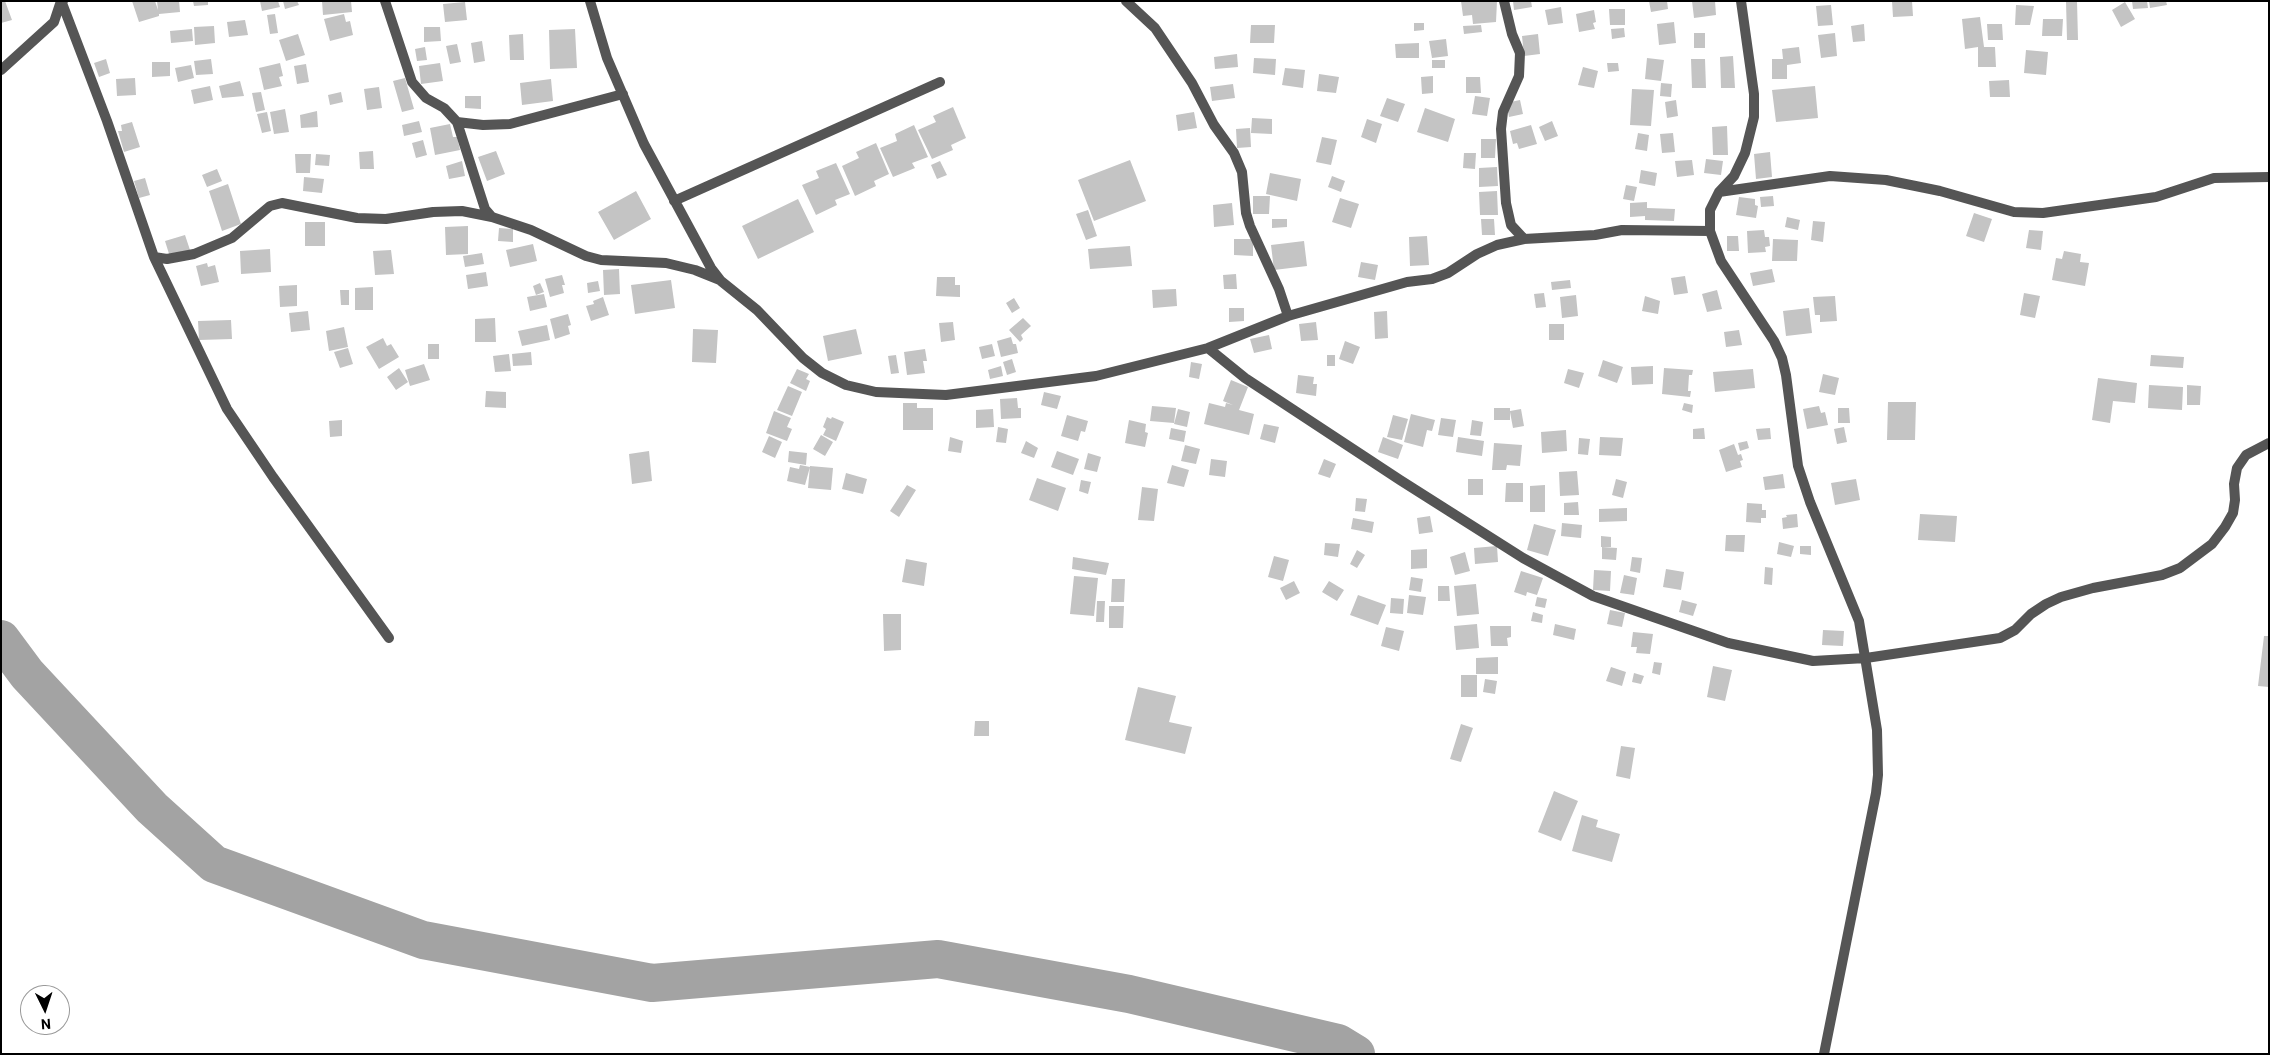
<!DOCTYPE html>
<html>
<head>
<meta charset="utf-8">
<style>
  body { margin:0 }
  #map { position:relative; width:2270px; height:1055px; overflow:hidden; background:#fff; font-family:Roboto,sans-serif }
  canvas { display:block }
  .frame { position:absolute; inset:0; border:2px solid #000; pointer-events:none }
  .north { position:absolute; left:20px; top:985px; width:50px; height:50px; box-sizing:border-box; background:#fff; border:1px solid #999; border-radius:50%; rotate:176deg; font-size:14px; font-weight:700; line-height:20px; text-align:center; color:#000 }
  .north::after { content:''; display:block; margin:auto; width:18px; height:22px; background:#000; clip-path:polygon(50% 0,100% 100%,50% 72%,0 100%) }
</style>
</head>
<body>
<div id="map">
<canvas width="2270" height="1055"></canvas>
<div class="frame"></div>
<div class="north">N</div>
</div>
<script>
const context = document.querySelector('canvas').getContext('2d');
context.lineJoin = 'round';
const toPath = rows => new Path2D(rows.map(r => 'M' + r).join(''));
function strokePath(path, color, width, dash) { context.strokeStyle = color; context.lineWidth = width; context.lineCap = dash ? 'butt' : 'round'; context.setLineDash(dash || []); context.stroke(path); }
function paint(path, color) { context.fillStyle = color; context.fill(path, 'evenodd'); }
strokePath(toPath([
  [1,639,27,674,152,808,214,864,423,940,652,983,938,959,1129,994,1338,1043,1356,1054]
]), '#a3a3a3', 38);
paint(toPath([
  [1,1,5,1,12,20,1,23],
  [132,1,155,1,158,10,157,1,179,1,180,12,159,14,159,16,139,22],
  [193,1,208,1,208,5,194,6],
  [260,1,278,1,280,7,262,11],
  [283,1,297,1,299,5,285,9],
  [322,1,351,1,352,12,323,15],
  [1461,1,1497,1,1496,22,1473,24,1472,15,1463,16],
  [1513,1,1531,1,1532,7,1514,10],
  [1649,1,1667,1,1668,9,1651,12],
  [1692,1,1715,1,1716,15,1694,18],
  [1892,1,1912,1,1913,16,1893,17],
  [2066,1,2077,1,2078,40,2067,40],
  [2132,1,2147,1,2148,8,2133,9],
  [2149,1,2166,1,2167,5,2150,8],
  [465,2,467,20,445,22,443,4],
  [2125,2,2135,19,2121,27,2112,10],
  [1831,5,1833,25,1818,26,1816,6],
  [2016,5,2034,6,2030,25,2015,25],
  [1561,7,1563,23,1548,25,1545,10],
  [1609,9,1625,9,1625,25,1610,25],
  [1594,10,1596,22,1593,23,1595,29,1579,32,1576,14],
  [275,14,278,33,270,34,267,15],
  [344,14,346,22,350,21,353,35,330,41,324,19],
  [1980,17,1984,47,1995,47,1996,67,1978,67,1978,47,1965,49,1962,19],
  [2043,19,2063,19,2062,36,2042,36],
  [245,20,248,35,229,37,227,22],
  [1674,22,1676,43,1659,45,1657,24],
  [1414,23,1424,23,1424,30,1414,31],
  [1864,24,1865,41,1853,42,1851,26],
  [1987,24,2002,24,2003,40,1988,40],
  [1251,25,1275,25,1274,43,1250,43],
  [1481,25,1482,32,1464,34,1463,26],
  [214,26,215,43,195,45,194,27],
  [424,27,440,27,441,41,424,42],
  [1624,28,1625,37,1612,39,1611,29],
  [192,29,193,41,171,43,170,31],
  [575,29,577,68,550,69,549,30],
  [1694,33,1705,33,1705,48,1694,48],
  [1835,33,1837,56,1821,58,1818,35],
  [298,34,305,55,286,61,279,40],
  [523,34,524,60,510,60,509,35],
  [1538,34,1540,54,1524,56,1522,36],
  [1446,39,1448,56,1432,58,1429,41],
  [482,41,485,61,474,63,471,43],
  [1419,43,1419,58,1396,58,1395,44],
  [457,44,461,62,450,64,446,46],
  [425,47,427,60,417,61,415,49],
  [1799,47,1801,63,1787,65,1787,79,1772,79,1772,59,1783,59,1782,49],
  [2026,50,2048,52,2046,75,2024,73],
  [1237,54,1238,67,1215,69,1214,57],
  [1733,56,1735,88,1721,88,1720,57],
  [1254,58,1276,59,1275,75,1253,73],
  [1647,58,1664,60,1661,81,1645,79],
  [106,59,110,73,99,77,94,63],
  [211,59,213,74,196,75,194,61],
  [1691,59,1705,59,1706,88,1692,88],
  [1432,60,1445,60,1445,68,1432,68],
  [152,62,170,62,170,76,152,77],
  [280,63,283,76,279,77,282,86,264,90,259,68],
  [440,63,443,81,421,84,419,66],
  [1607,63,1618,63,1619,71,1608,72],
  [306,64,309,82,297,84,294,66],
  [191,65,194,78,178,82,175,68],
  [1583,67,1598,71,1594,88,1578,85],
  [1285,68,1305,70,1303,88,1282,85],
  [1319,74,1339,77,1336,93,1317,91],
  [1433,76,1433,93,1422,94,1421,77],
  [1466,77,1480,77,1481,93,1466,93],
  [135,78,136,95,117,96,116,79],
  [405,78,414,109,402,112,393,81],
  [551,79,553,101,522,105,520,83],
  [2009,80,2010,97,1990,97,1989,81],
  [240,81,244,96,222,98,219,86],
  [1661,83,1672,84,1671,97,1660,96],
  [1233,84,1235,98,1212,101,1210,87],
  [210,86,213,100,194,104,191,90],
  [1815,86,1818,118,1776,122,1772,90],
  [379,87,382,108,367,110,364,89],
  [1632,89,1654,90,1651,126,1630,125],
  [261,92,265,110,256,112,252,93],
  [341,92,343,102,330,105,328,95],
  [465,96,481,96,481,109,465,108],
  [1475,96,1490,98,1487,116,1472,114],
  [1387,98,1405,104,1398,122,1380,116],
  [1520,100,1523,114,1509,117,1506,103],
  [1676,100,1678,116,1667,118,1665,102],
  [953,107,966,138,951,145,953,150,932,159,918,130,936,122,933,116],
  [1425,108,1455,119,1448,142,1417,132],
  [285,109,289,132,274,134,270,112],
  [317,111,318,127,301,128,300,115],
  [267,112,271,131,262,133,257,114],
  [1194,112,1197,128,1178,131,1176,115],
  [1252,118,1272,119,1272,134,1251,133],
  [1367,119,1382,124,1376,143,1361,137],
  [419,121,422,132,404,136,402,125],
  [1552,121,1558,136,1545,141,1539,127],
  [132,122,140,147,124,152,118,131,122,131,121,125],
  [450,124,453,137,457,137,460,150,435,155,430,128],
  [914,125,928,157,912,163,915,168,893,177,880,148,897,141,895,134],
  [1531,125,1537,144,1519,149,1517,143,1513,144,1510,131],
  [1727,126,1728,155,1713,155,1712,127],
  [1250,128,1251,147,1237,148,1236,129],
  [1638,133,1649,135,1647,151,1635,149],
  [1673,133,1675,152,1662,153,1660,134],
  [1322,137,1337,140,1331,165,1316,162],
  [1481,139,1496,139,1495,158,1481,158],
  [423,140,427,155,416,158,412,143],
  [876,143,889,174,874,181,876,186,855,196,842,166,859,158,856,152],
  [373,151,374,169,360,169,359,152],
  [496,151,505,174,487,181,478,157],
  [1770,152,1772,177,1756,179,1754,154],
  [1464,153,1476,153,1475,169,1463,168],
  [295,154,311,154,310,173,296,173],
  [316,154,330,155,329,166,315,165],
  [1706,159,1723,161,1721,175,1704,173],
  [1130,160,1146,201,1094,221,1078,180],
  [1692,160,1694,175,1677,177,1675,161],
  [462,161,465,176,449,179,446,166],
  [940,161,947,175,937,179,931,165],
  [836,163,850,194,835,200,837,205,816,215,802,185,819,178,816,171],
  [1497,167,1498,186,1479,187,1479,168],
  [217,169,222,181,207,187,202,175],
  [1641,170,1657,173,1655,186,1639,183],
  [1270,173,1301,179,1297,201,1266,194],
  [1332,176,1345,181,1341,192,1328,187],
  [304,177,324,179,322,193,303,191],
  [145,178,150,195,139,198,134,181],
  [228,184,241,224,222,231,209,191],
  [1626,185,1637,187,1634,201,1623,199],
  [636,191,651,219,614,240,598,212],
  [1497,191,1498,215,1480,215,1479,192],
  [1253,196,1270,196,1269,214,1253,214],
  [1773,196,1774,206,1761,207,1760,197],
  [1739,197,1755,199,1755,205,1758,206,1756,218,1736,215],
  [1340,198,1359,204,1351,228,1332,222],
  [798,199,814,232,758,259,742,226],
  [1647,202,1647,208,1675,209,1674,221,1645,220,1645,216,1630,217,1630,203],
  [1232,203,1234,225,1214,227,1213,205],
  [1088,210,1097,236,1086,240,1076,214],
  [1974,213,1992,219,1984,242,1966,236],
  [1787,217,1800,220,1798,230,1785,227],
  [1272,219,1287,219,1287,227,1272,228],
  [1481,219,1494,219,1495,235,1482,235],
  [1813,221,1825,222,1823,242,1811,240],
  [305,222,325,222,325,246,305,246],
  [468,226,468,254,446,255,445,227],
  [499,228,513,229,513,242,498,241],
  [1764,230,1765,237,1769,237,1770,246,1765,247,1766,252,1748,253,1747,231],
  [2029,230,2043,231,2041,250,2026,248],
  [185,235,190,250,170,257,165,241],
  [1427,236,1429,265,1410,266,1409,237],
  [1727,236,1738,236,1739,251,1727,251],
  [1234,239,1253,239,1253,256,1234,255],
  [1773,239,1798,240,1797,261,1772,261],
  [1304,241,1307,266,1274,270,1271,245],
  [533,244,537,261,510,267,506,250],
  [1130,246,1132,266,1090,269,1088,249],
  [270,249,271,272,241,274,240,251],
  [391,250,394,274,375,275,373,251],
  [2064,251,2081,254,2080,262,2089,263,2085,286,2052,280,2056,258,2062,259],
  [482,253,484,264,465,267,463,256],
  [1361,262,1378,265,1375,280,1358,277],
  [207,263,208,267,215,265,219,282,201,286,196,266],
  [619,269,620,294,604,295,603,270],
  [1772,269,1775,282,1753,286,1750,273],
  [486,272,488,286,468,289,466,275],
  [1236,274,1237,289,1224,289,1223,275],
  [562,275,565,285,562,285,564,293,550,297,545,279],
  [1685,276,1688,293,1674,295,1671,278],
  [937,277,955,277,955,285,960,285,960,297,936,296],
  [671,280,675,308,635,314,631,285],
  [1570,280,1571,288,1552,290,1551,282],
  [598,281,600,291,588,293,587,283],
  [540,283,544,292,536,295,533,286],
  [297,285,297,306,280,307,279,286],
  [373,287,373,310,355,310,355,288],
  [1176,289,1177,306,1153,308,1152,290],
  [340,290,349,290,349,305,341,305],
  [1717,290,1722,309,1707,312,1702,294],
  [1544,293,1546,307,1536,308,1534,294],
  [2024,293,2040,296,2035,318,2020,315],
  [544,294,547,307,530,311,527,297],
  [1576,295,1578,316,1562,318,1560,297],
  [1645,296,1660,301,1658,314,1642,311],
  [1835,296,1837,321,1820,322,1820,315,1815,315,1813,297],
  [603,297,609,315,591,321,586,306,594,304,593,301],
  [1014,298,1020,308,1012,313,1006,303],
  [1229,308,1244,308,1244,321,1229,322],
  [1809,308,1812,333,1786,336,1783,311],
  [308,311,310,330,291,332,289,313],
  [1387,311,1388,338,1375,339,1374,312],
  [568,314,571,325,568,326,570,334,555,339,550,319],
  [495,318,496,342,475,342,475,319],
  [1023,318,1031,326,1021,335,1023,339,1020,342,1009,330],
  [231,320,232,339,199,340,198,321],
  [953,322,955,340,941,342,939,323],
  [1316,322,1318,340,1301,341,1299,324],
  [1549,324,1564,324,1564,340,1549,340],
  [547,325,550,340,522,346,518,331],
  [344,327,348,347,329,351,326,331],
  [693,329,718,330,716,363,692,362],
  [856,329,862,354,828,361,823,336],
  [1739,330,1742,345,1726,347,1724,332],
  [1269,335,1272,349,1254,353,1250,339],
  [1011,337,1013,344,1016,344,1018,353,1001,357,997,341],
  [383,338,387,346,391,344,399,357,379,369,366,347],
  [1345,341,1360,347,1353,364,1339,359],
  [428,344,439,344,439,359,428,359],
  [992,344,995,356,982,359,979,347],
  [348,348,353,364,340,368,334,352],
  [925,349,927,361,923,361,925,373,907,375,904,352],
  [531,352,532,365,513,366,512,354],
  [509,354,511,371,495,372,493,356],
  [896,355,899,373,891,374,888,356],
  [1327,355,1335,355,1335,366,1327,366],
  [2151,355,2184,357,2183,368,2150,366],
  [1012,359,1016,372,1007,375,1003,362],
  [1603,360,1623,367,1617,383,1598,376],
  [1191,362,1202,364,1199,379,1189,377],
  [424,364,430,380,410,386,405,370],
  [1001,366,1003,376,990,379,988,370],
  [1653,366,1653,384,1632,385,1631,367],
  [399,368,408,382,396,390,387,377],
  [1664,368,1693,370,1692,375,1689,375,1688,391,1691,391,1690,397,1662,394],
  [797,369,809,374,806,379,810,381,806,391,790,383],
  [1568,369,1584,373,1579,388,1564,383],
  [1753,369,1755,388,1715,392,1713,372],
  [1823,374,1839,378,1835,395,1819,392],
  [1298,375,1314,377,1313,384,1317,384,1316,396,1296,393],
  [2098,378,2137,383,2135,403,2113,401,2110,423,2092,420],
  [1231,380,1248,387,1239,410,1254,414,1249,435,1204,424,1209,403,1225,407,1226,403,1233,405,1223,401],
  [2149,385,2183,387,2182,410,2148,408],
  [2187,385,2201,386,2200,405,2187,405],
  [788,386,802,392,792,416,777,410],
  [486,391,506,392,506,408,485,407],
  [1044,392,1061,396,1057,409,1041,405],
  [1017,398,1018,408,1021,408,1021,418,1001,419,1000,399],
  [1888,402,1916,402,1915,440,1887,440],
  [903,403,917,403,917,408,933,408,933,430,903,430],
  [1684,403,1693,405,1692,413,1682,410],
  [1152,406,1176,408,1174,423,1150,421],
  [1819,406,1821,413,1825,412,1828,425,1807,429,1803,409],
  [1494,408,1510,408,1510,411,1521,409,1524,426,1513,428,1510,412,1510,420,1494,420],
  [1838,408,1849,408,1850,423,1838,423],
  [993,409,994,427,976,428,976,410],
  [1178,409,1190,412,1187,427,1174,424],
  [774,411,791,418,787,427,792,429,787,441,766,433],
  [1411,414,1435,420,1432,431,1427,430,1423,447,1404,442],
  [1067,415,1088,421,1085,432,1081,431,1078,441,1061,436],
  [1393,415,1408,419,1402,440,1387,437],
  [827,417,831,419,832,417,844,422,836,441,823,435,826,429,823,427],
  [1441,418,1456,420,1453,437,1438,435],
  [342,420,342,436,330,437,329,421],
  [1129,420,1146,424,1145,432,1148,433,1145,447,1125,443],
  [1472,420,1483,422,1481,436,1470,435],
  [1264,424,1279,427,1275,443,1260,439],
  [998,427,1008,429,1006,443,996,442],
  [1844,427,1847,442,1837,444,1834,429],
  [1171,428,1186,431,1184,442,1169,439],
  [1704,428,1705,439,1693,439,1693,429],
  [1770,428,1771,439,1758,440,1756,429],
  [1566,430,1567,451,1542,453,1541,432],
  [821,435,833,442,825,456,813,449],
  [769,436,782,442,775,458,762,452],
  [950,437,963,441,961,453,948,451],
  [1383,437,1403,445,1398,459,1378,452],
  [1458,437,1484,441,1482,456,1456,452],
  [1600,437,1623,438,1621,456,1599,455],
  [1579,438,1590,439,1588,455,1578,454],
  [1026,441,1038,448,1034,458,1021,453],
  [1747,441,1749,448,1740,451,1738,443],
  [1494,443,1522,445,1520,466,1507,465,1506,470,1492,470],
  [1734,444,1738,455,1741,454,1743,460,1740,461,1742,467,1726,472,1719,450],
  [1185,445,1200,449,1196,464,1181,461],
  [649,451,652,481,632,484,629,454],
  [789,451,807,453,806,465,788,462],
  [1057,451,1079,459,1073,475,1051,467],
  [1088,453,1101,457,1097,472,1084,469],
  [1211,459,1227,461,1225,477,1209,475],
  [1324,459,1336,464,1330,478,1318,474],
  [800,465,810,467,805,485,787,481,790,467,799,469],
  [1172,465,1189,470,1184,487,1167,483],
  [810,466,833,468,831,490,808,488],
  [1577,471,1579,495,1560,496,1559,472],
  [846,473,867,479,863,494,842,489],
  [1783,474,1785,488,1765,490,1763,477],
  [1037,478,1066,488,1058,511,1029,500],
  [1468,479,1483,479,1483,495,1468,495],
  [1616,479,1627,482,1623,498,1612,495],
  [1856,479,1860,500,1835,505,1831,483],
  [1081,480,1091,482,1088,494,1079,491],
  [1506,483,1523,483,1523,502,1505,502],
  [907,485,916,490,899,517,890,511],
  [1545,485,1545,512,1530,512,1530,486],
  [1142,487,1158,489,1154,521,1138,520],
  [1356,498,1367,499,1365,512,1355,511],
  [1578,502,1579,515,1564,515,1564,503],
  [1747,503,1762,504,1762,510,1766,510,1766,518,1761,518,1761,523,1746,522],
  [1627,508,1627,521,1599,522,1599,509],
  [1797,514,1798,527,1783,529,1782,518,1787,517,1786,515],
  [1920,514,1957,516,1955,542,1918,540],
  [1430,516,1433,532,1419,534,1417,518],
  [1353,518,1374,522,1372,533,1351,529],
  [1562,523,1582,525,1581,538,1561,536],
  [1534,524,1556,530,1548,556,1527,550],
  [1726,535,1745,535,1744,552,1725,551],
  [1601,536,1611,537,1611,547,1601,547],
  [1779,542,1794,546,1791,557,1777,554],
  [1325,543,1340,544,1338,557,1324,555],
  [1497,546,1498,562,1475,564,1474,548],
  [1800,546,1811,546,1811,555,1800,554],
  [1602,547,1617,548,1616,560,1602,559],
  [1427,549,1427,568,1411,569,1411,550],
  [1357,550,1365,555,1357,568,1350,564],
  [1465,552,1470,571,1455,575,1450,557],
  [1274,556,1289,560,1283,581,1268,577],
  [1073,557,1109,563,1106,575,1072,569],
  [1632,557,1642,558,1640,573,1630,571],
  [906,559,927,563,924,586,902,582],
  [1765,567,1773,568,1772,585,1764,584],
  [1666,569,1684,572,1681,590,1663,587],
  [1594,570,1611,571,1610,591,1593,590],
  [1521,571,1543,578,1537,595,1527,592,1526,596,1514,592],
  [1624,575,1637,578,1634,595,1620,593],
  [1074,576,1098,578,1094,616,1070,614],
  [1411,577,1423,579,1421,592,1409,590],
  [1112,579,1125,579,1124,602,1111,602],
  [1294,581,1300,593,1286,600,1280,588],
  [1329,581,1344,590,1337,601,1322,592],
  [1476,584,1479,614,1457,616,1454,586],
  [1438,586,1449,586,1450,601,1438,601],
  [1358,595,1386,605,1378,625,1350,615],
  [1409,595,1426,597,1423,615,1407,613],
  [1537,597,1547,599,1545,608,1535,606],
  [1391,598,1404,599,1403,614,1390,613],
  [1682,600,1697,604,1693,616,1679,612],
  [1097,601,1105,601,1104,622,1096,622],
  [1109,606,1124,606,1123,628,1109,628],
  [1610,610,1625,613,1622,627,1607,624],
  [1533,612,1543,615,1542,623,1531,621],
  [883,614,901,614,901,650,884,651],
  [1477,624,1479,648,1456,650,1454,626],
  [1555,624,1576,629,1574,640,1553,635],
  [1490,626,1511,626,1511,637,1507,638,1508,646,1491,646],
  [1386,627,1404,631,1399,651,1381,646],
  [1823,630,1844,631,1843,646,1822,645],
  [1633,632,1653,634,1650,654,1636,653,1637,647,1631,647],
  [2264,636,2269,636,2269,687,2258,686],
  [1498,657,1498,674,1476,674,1476,658],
  [1654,662,1662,663,1660,675,1652,673],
  [1713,666,1732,670,1725,701,1707,697],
  [1611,667,1626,672,1622,686,1606,681],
  [1634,673,1644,676,1641,684,1632,682],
  [1461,675,1477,675,1477,697,1461,697],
  [1485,679,1497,681,1495,694,1483,692],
  [1138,687,1176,696,1169,722,1192,727,1185,754,1125,740],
  [975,721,989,721,989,736,974,736],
  [1461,724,1473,728,1461,762,1450,759],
  [1621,746,1635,748,1630,779,1616,776],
  [1554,791,1578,801,1561,841,1538,832],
  [1582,815,1598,820,1596,827,1620,834,1612,862,1572,851]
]), '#c4c4c4');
strokePath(toPath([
  [63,1,62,3,107,121,154,257,227,409,273,477,389,638],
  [385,1,412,82,426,98,444,108,457,122,485,209,492,217],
  [590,1,607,58,644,144,711,268,721,281,757,310,803,358,822,373,846,385,876,392,946,395,1096,376,1208,348,1288,316,1407,282,1432,279,1448,273,1477,254,1497,245,1524,239,1595,235,1622,230,1710,231],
  [1126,1,1155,28,1192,83,1214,125,1234,153,1242,172,1246,213,1250,226,1279,289,1288,316],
  [1504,1,1512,34,1520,53,1519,76,1503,112,1501,129,1506,203,1511,225,1524,239],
  [1741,1,1754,94,1754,117,1745,153,1734,176,1719,192,1710,210,1710,231,1721,261,1774,341,1782,358,1786,375,1798,466,1810,502,1859,621,1877,730,1878,775,1876,793,1824,1054],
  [1,70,54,22,61,1],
  [457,122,483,125,510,124,623,94],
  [1719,192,1830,176,1886,180,1940,191,2014,212,2043,213,2156,197,2214,178,2269,177],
  [674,201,940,82],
  [154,257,167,259,194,254,232,238,270,206,282,203,357,218,386,219,433,212,462,211,492,217,531,230,586,256,601,260,666,263,695,270,720,280],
  [1208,348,1245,378,1400,480,1523,558,1593,596,1728,643,1813,661,1866,658,2000,638,2015,630,2031,614,2046,604,2061,597,2093,588,2162,575,2180,568,2212,544,2225,527,2233,513,2235,500,2234,484,2237,468,2246,455,2269,443]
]), '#555', 10);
</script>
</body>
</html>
